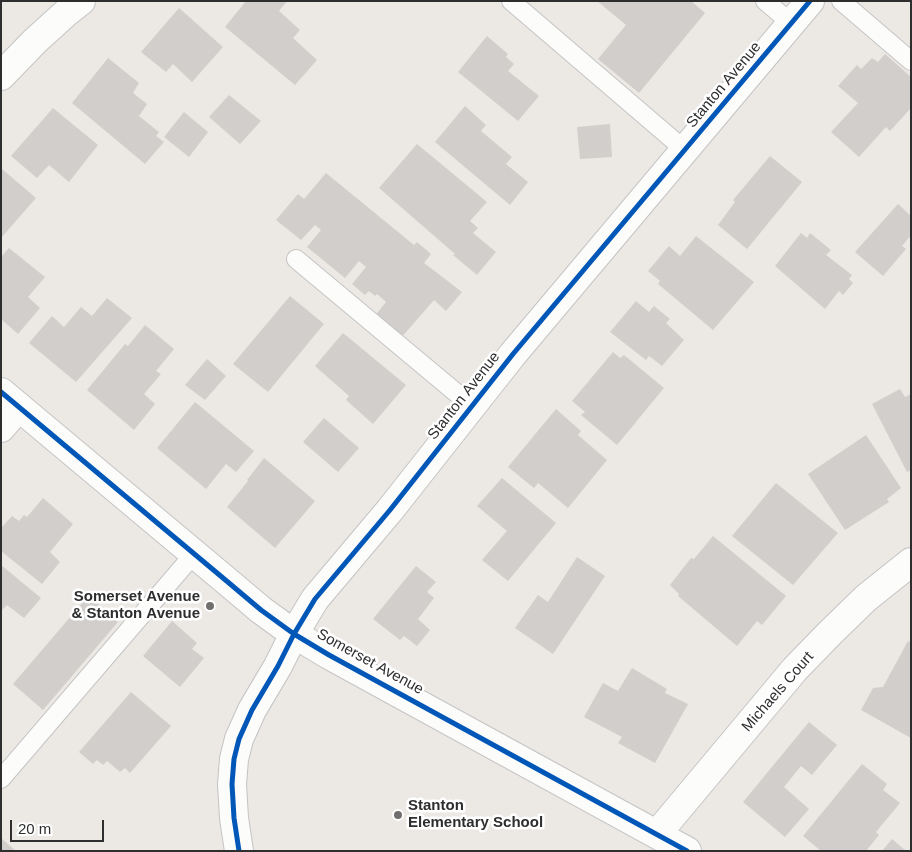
<!DOCTYPE html>
<html>
<head>
<meta charset="utf-8">
<style>
  body { margin:0 }
  #map { position:relative; width:912px; height:852px; overflow:hidden; background:#ece8e4; font-family:Helvetica,sans-serif }
  canvas { display:block }
  .frame { position:absolute; inset:0; border:2px solid #2e2e2e; pointer-events:none }
  .scale { position:absolute; left:10px; top:820px; width:94px; height:22px; box-sizing:border-box; border:2px solid #2e2e2e; border-top:0; padding-left:6px; font-size:15px; line-height:18px; white-space:nowrap; color:#2e2e2e; -webkit-text-stroke:4px #fff; paint-order:stroke }
</style>
</head>
<body>
<div id="map">
<canvas width="912" height="852"></canvas>
<div class="frame"></div>
<div class="scale">20 m</div>
</div>
<script>
const context = document.querySelector('canvas').getContext('2d');
context.lineJoin = 'round';
function paint(path, color) { context.fillStyle = color; context.fill(path, 'evenodd'); }
const toPath = rows => new Path2D(rows.map(r => 'M' + r).join(''));
function strokePath(path, color, width, dash) { context.strokeStyle = color; context.lineWidth = width; context.lineCap = dash ? 'butt' : 'round'; context.setLineDash(dash || []); context.stroke(path); }
function drawText(font, color, halo, rows, align = 'center') {
  context.font = font + ' Helvetica,sans-serif'; context.lineWidth = 5; context.setLineDash([]); context.textBaseline = 'middle'; context.strokeStyle = halo; context.fillStyle = color; for (const [text, x, y, turn = 0] of rows) {
    context.save(); context.translate(x, y); context.rotate((+turn || 0) * Math.PI / 180); context.textAlign = isNaN(turn) ? turn : align; if (halo) context.strokeText(text, 0, 0); context.fillText(text, 0, 0); context.restore();
  }
}
paint(toPath([
  [246,1,287,1,279,11,300,30,293,38,317,60,295,85,225,27],
  [597,1,691,1,705,13,639,93,598,59,626,25],
  [179,8,223,47,192,82,173,64,166,72,141,52],
  [487,36,508,54,506,57,514,64,508,71,539,96,518,121,458,72],
  [885,54,911,77,911,108,890,131,886,127,859,157,831,132,858,103,838,86,857,65,861,69,872,58,878,62],
  [108,58,139,83,133,93,147,104,139,116,159,132,156,136,164,142,145,164,72,103],
  [229,95,261,121,240,144,209,117],
  [465,106,486,125,481,131,512,157,506,164,528,182,510,205,435,142],
  [53,108,98,145,69,182,49,165,37,178,11,156],
  [184,112,208,132,189,157,164,137],
  [610,124,612,157,580,159,577,127],
  [417,144,487,202,470,221,478,228,473,233,496,252,477,275,453,255,455,254,379,188],
  [770,156,802,182,747,249,718,225,735,202,733,200],
  [2,169,36,198,1,238,1,170],
  [326,173,414,245,417,242,431,254,424,263,462,292,446,311,434,300,401,338,374,317,386,302,377,294,375,296,369,291,365,295,352,284,366,267,359,261,345,278,307,247,321,230,315,225,301,240,276,220,298,194,304,199],
  [898,204,911,216,911,235,902,246,906,249,883,276,855,252],
  [801,233,807,238,810,233,831,250,826,255,852,275,849,279,853,283,843,295,839,291,825,309,775,266],
  [696,236,754,282,713,330,658,284,660,281,648,271,669,246,680,256],
  [9,248,45,277,28,297,40,308,18,334,1,319,1,257],
  [290,296,324,324,268,392,233,364],
  [107,298,132,318,76,382,29,343,52,316,64,327,81,307,92,316],
  [636,301,649,312,654,306,670,319,666,323,684,340,662,366,649,356,646,360,610,332],
  [145,325,174,349,156,371,161,374,144,394,155,404,134,430,87,390,125,344,128,346],
  [343,333,406,385,373,424,346,400,349,396,315,366],
  [613,352,620,358,624,355,664,388,617,445,581,415,585,412,572,401],
  [207,359,226,376,205,400,185,385],
  [900,389,905,397,911,394,911,470,907,472,872,404],
  [195,402,254,451,236,472,226,464,206,489,157,448],
  [556,409,581,431,578,435,607,460,568,508,538,483,534,488,508,467],
  [324,418,359,448,338,472,303,442],
  [866,435,901,488,887,499,889,502,845,530,808,474],
  [264,458,315,501,275,548,227,507,248,481,247,480],
  [502,478,556,523,508,581,482,560,507,531,477,506],
  [776,483,838,533,793,585,732,536],
  [43,498,73,524,50,552,60,562,42,584,1,551,1,528,12,516,19,521,24,515,27,517],
  [713,536,786,596,762,625,757,621,737,646,678,596,679,594,670,585,691,558,694,559],
  [577,557,605,576,553,654,515,628,538,595,548,602],
  [1,565,41,598,24,618,7,605,1,611],
  [416,566,436,582,427,592,434,598,418,619,430,630,417,646,404,636,400,640,373,619],
  [89,595,118,622,43,710,13,684],
  [172,621,197,643,192,649,204,658,180,687,143,656],
  [908,641,911,643,911,738,861,710,873,688,883,687],
  [632,668,667,689,665,693,688,704,655,763,618,743,622,737,584,717,603,683,618,691],
  [131,692,171,726,130,773,125,768,120,772,107,761,103,765,97,760,93,764,79,752],
  [809,722,837,745,812,775,801,766,784,787,809,809,785,837,743,802],
  [862,764,887,784,883,790,900,803,876,832,879,835,866,851,821,851,803,836],
  [1,838,16,851,1,851],
  [892,839,906,851,882,851]
]), '#d1cecb');
const service = toPath([
  [511,1,686,151],
  [765,1,792,24],
  [841,1,911,61],
  [296,259,472,406],
  [1,779,194,554]
]);
const minor = toPath([
  [1,76,35,41,67,12,81,1],
  [1,428,19,407],
  [657,834,795,669,830,633,866,598,911,562]
]);
const tertiary = toPath([
  [1,392,229,583,261,610,294,634,329,655,687,851],
  [239,851,234,818,232,784,234,759,239,739,252,710,278,666,294,634,315,599,390,510,513,354,810,1]
]);
strokePath(service, '#c5c4c5', 20);
strokePath(minor, '#c5c4c5', 30);
strokePath(tertiary, '#c5c4c5', 30);
strokePath(service, '#fcfcfb', 18);
strokePath(minor, '#fcfcfb', 28);
strokePath(tertiary, '#fcfcfb', 28);
strokePath(toPath([
  [1,392,229,583,261,610,294,634,329,655,687,851],
  [239,851,234,818,232,784,234,759,239,739,252,710,278,666,294,634,315,599,390,510,513,354,810,1]
]), '#0057b8', 5);
for (const [x, y, r, color] of [
  [210,606,5,"#706f6e"],
  [398,815,5,"#706f6e"]
]) { const dot = new Path2D(); dot.arc(x, y, r, 0, 2 * Math.PI); context.fillStyle = color; context.fill(dot); strokePath(dot, '#fff', 2); }
drawText('15px', '#2e2e2e', '#fff', [
  ["Stanton Avenue",724,85,-50],
  ["Stanton Avenue",464,396,-52],
  ["Somerset Avenue",370,662,29],
  ["Michaels Court",778,692,-49]
]);
drawText('bold 15px', '#2e2e2e', '#fff', [
  ["Somerset Avenue",200,597],
  ["& Stanton Avenue",200,614],
  ["Stanton",408,806,"left"],
  ["Elementary School",408,823,"left"]
], 'right');
</script>
</body>
</html>
